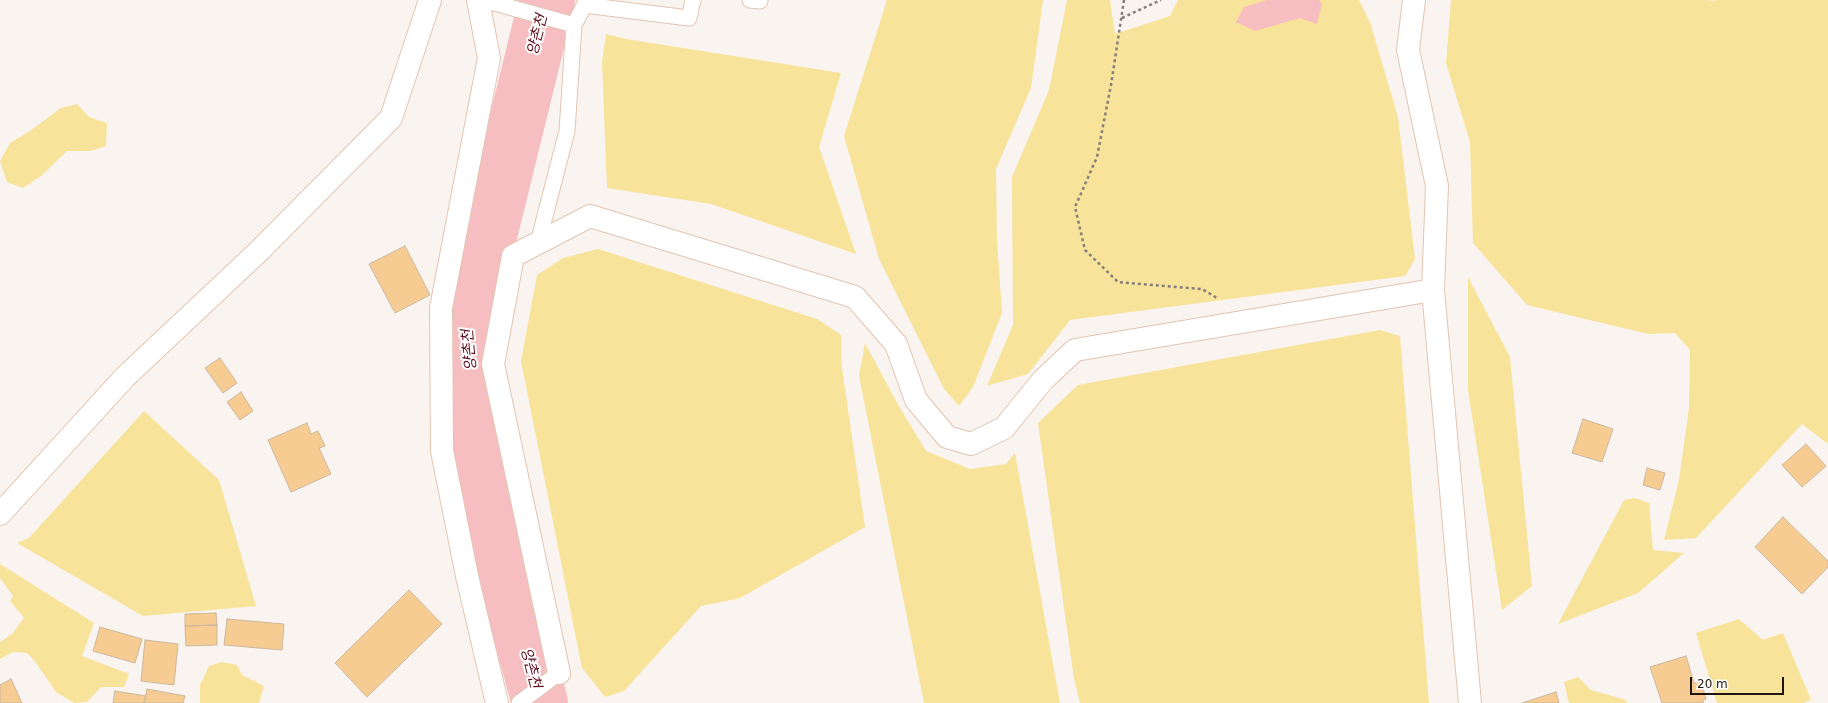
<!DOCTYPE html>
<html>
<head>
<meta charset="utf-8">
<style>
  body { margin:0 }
  #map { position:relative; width:1828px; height:703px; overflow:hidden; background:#faf4f0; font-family:"DejaVu Sans",sans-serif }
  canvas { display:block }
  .scale { position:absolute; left:1690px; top:677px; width:94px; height:18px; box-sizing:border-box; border:2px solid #1f150e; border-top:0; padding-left:5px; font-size:12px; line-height:14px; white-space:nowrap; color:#1f150e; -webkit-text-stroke:3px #fff; paint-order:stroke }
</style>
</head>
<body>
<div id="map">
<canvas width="1828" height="703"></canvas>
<div class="scale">20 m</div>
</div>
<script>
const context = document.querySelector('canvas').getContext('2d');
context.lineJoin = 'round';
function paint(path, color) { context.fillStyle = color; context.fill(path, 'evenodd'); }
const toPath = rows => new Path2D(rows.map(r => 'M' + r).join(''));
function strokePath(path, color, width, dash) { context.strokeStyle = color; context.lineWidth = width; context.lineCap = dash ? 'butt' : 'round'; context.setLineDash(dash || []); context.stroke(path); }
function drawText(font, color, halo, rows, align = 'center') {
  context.font = font + ' "DejaVu Sans","Noto Sans KR",sans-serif'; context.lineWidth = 4; context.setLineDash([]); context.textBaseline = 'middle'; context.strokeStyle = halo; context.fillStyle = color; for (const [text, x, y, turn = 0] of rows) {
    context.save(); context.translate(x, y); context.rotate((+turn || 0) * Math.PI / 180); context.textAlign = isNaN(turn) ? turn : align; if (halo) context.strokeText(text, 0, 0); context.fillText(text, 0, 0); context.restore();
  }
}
paint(toPath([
  [887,0,1043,0,1031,88,996,169,997,240,1002,313,973,387,959,406,944,389,879,259,844,136],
  [1067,0,1110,0,1115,34,1170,16,1178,0,1359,0,1370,22,1398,117,1415,259,1405,276,1070,320,1028,374,987,386,1013,325,1012,177,1049,90],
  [1451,0,1706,0,1714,1,1716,0,1828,0,1828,444,1802,424,1696,538,1664,540,1679,480,1689,408,1690,350,1675,333,1648,334,1527,305,1473,243,1470,142,1446,63],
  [606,34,626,39,841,73,819,147,856,254,711,204,607,188,602,62],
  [77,104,89,117,107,123,106,146,90,151,67,151,41,176,23,188,7,182,0,161,10,143,30,131,61,108],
  [598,249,817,319,841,335,841,361,865,527,740,598,701,606,624,691,605,697,582,668,521,361,537,275,563,258],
  [1468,277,1510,357,1532,586,1502,610,1468,390],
  [1380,330,1400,336,1429,703,1080,703,1074,679,1038,423,1078,385],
  [865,343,901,410,926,451,970,469,1006,464,1015,453,1060,703,924,703,859,376],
  [144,411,219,480,256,606,143,616,17,543,29,538],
  [1635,498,1649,503,1653,550,1684,553,1638,593,1558,624,1624,500],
  [0,564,94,623,82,656,129,674,124,687,101,687,87,702,74,703,56,692,34,660,27,653,13,652,0,659,0,642,12,634,24,618,10,601,13,596,0,578],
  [1739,619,1763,640,1783,633,1811,700,1803,703,1717,703,1696,633],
  [222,662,237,665,242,675,264,686,259,703,200,703,200,685,209,666],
  [1578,677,1591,690,1626,700,1627,703,1569,703,1564,682]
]), '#f8e39a');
paint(toPath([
  [1267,0,1319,0,1322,4,1317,24,1300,18,1255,31,1236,22,1244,7]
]), '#f7bec1');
strokePath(toPath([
  [540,703,511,597,479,450,467,325,547,0]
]), '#f7bec1', 56);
const building = toPath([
  [405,246,430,295,395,313,369,264,405,246],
  [220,358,237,383,223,393,205,368,220,358],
  [241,392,253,411,240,420,227,402,241,392],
  [1583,419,1613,429,1602,462,1572,453,1583,419],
  [307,423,311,434,318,431,325,446,319,448,331,474,291,492,268,440,307,423],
  [1806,444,1826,466,1802,487,1782,465,1806,444],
  [1647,468,1665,473,1660,490,1643,485,1647,468],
  [1783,517,1828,561,1828,567,1802,594,1755,547,1783,517],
  [409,590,442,624,367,697,335,663,409,590],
  [216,613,217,625,185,626,185,614,216,613],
  [227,619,284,624,282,650,224,645,227,619],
  [217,625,217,645,186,646,185,626,217,625],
  [100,627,142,639,135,663,93,651,100,627],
  [145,640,178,644,174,685,141,681,145,640],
  [1686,656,1694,683,1701,681,1706,699,1703,700,1703,703,1662,703,1650,667,1686,656],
  [11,679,22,703,0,703,0,685,11,679],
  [147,689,185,696,183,703,144,703,147,689],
  [115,691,146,696,144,703,113,703,115,691],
  [1556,692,1559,703,1522,703,1556,692]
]);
paint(building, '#f7cc93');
strokePath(building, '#cbb79d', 1);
const lane = toPath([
  [484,0,574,25],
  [750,0,760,1],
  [584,5,689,18,693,0],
  [538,243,567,131,574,25,587,0],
  [519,703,559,673]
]);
const street = toPath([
  [478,0,489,58,441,308,442,451,467,576,497,703],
  [1414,0,1408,50,1437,186,1433,290,1470,703],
  [0,514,125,377,258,252,391,118,430,0],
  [559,673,493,364,513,256,590,216,855,297,896,344,916,400,947,437,971,444,1004,428,1043,380,1075,350,1433,290]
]);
strokePath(lane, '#e2c5b2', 17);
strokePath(street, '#e2c5b2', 24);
strokePath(toPath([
  [1124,0,1111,85,1097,157,1075,207,1085,250,1118,282,1202,289,1217,298],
  [1122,18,1161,0]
]), '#877f79', 2.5, [3, 3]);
strokePath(lane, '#fff', 15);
strokePath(street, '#fff', 22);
drawText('italic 15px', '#611122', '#fff', [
  ["양촌천",538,35,-76],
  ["양촌천",470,350,-95],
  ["양촌천",530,668,75]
]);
</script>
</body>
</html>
